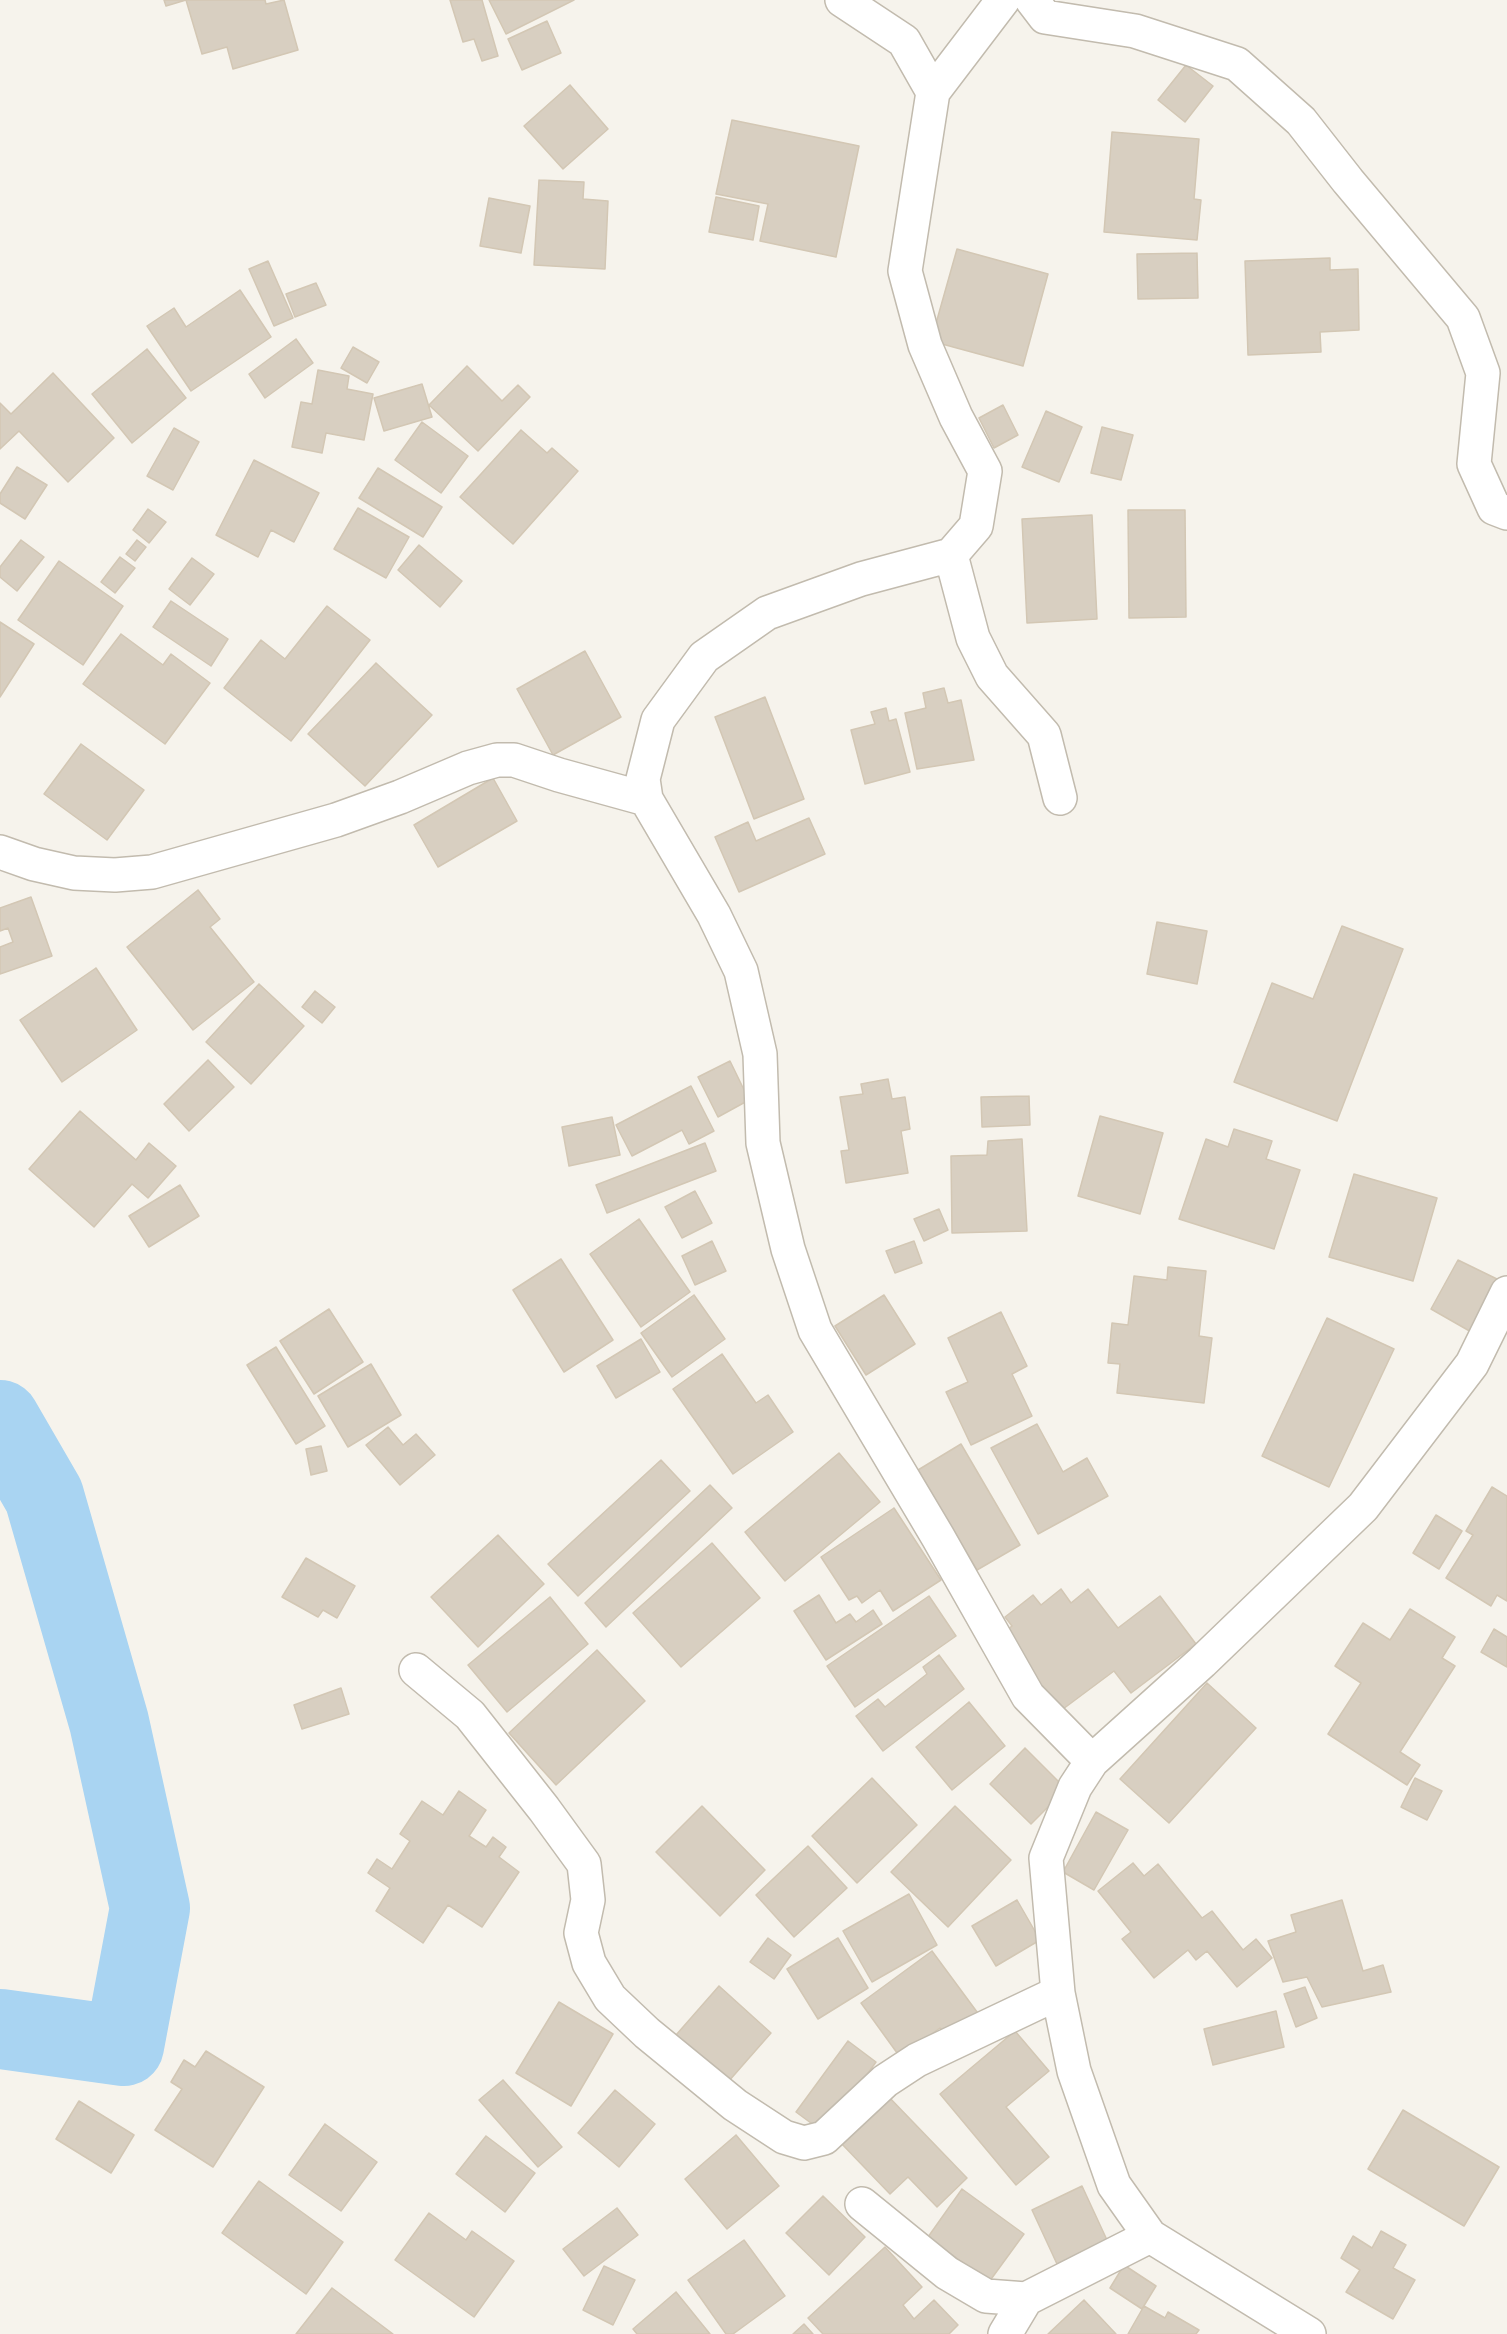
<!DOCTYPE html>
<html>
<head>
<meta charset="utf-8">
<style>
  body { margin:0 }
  canvas { display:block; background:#f6f3ec }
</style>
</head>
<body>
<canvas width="1507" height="2334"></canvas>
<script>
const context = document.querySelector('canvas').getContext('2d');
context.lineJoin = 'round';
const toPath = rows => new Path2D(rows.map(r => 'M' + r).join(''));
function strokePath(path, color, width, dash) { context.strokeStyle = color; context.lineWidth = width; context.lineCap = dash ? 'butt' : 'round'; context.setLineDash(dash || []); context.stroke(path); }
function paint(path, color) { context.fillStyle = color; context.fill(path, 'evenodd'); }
strokePath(toPath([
  [0,1420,44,1496,109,1722,150,1908,124,2046,0,2029]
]), '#a9d4f2', 80);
const building = toPath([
  [164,0,265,0,266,4,284,0,298,50,233,69,227,47,202,54,186,0,166,6,164,0],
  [450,0,482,0,498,56,482,61,474,39,463,42,450,0],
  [489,0,574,0,506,34,489,0],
  [547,21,561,53,522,70,508,39,547,21],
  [1186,65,1213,86,1185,122,1158,100,1186,65],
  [570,85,608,129,563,169,524,126,570,85],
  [732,120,859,146,836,257,760,241,768,204,716,194,732,120],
  [1112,132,1199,139,1194,199,1201,200,1197,240,1104,232,1112,132],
  [539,180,584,182,583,199,608,201,605,269,534,265,539,180],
  [716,197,759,206,753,240,709,232,716,197],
  [489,198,530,206,521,253,480,246,489,198],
  [957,249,1048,274,1023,366,931,341,957,249],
  [1197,253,1198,298,1138,299,1137,254,1197,253],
  [1330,258,1330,270,1358,269,1359,330,1320,332,1321,352,1248,355,1245,261,1330,258],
  [268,261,293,318,274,326,249,269,268,261],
  [316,283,326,305,295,317,286,294,316,283],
  [240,290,271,337,191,391,147,326,174,308,186,327,240,290],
  [296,339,313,363,265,398,249,374,296,339],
  [353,347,379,362,367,383,341,368,353,347],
  [147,349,186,398,132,443,92,394,147,349],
  [467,366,502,401,518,385,530,397,478,451,429,405,467,366],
  [318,370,349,376,347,389,373,394,364,440,326,433,322,453,292,447,301,402,312,404,318,370],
  [53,373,114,438,68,482,19,431,0,449,0,403,11,414,53,373],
  [422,384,432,417,384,431,374,398,422,384],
  [1003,405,1018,435,994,448,979,418,1003,405],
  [1046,411,1082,427,1059,482,1022,467,1046,411],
  [422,422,468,456,441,493,395,460,422,422],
  [1102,427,1133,435,1121,480,1091,473,1102,427],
  [174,428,199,442,173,490,147,476,174,428],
  [521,430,547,453,552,448,578,471,513,544,460,497,521,430],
  [254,460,319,493,294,542,271,530,258,557,216,535,254,460],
  [17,467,47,485,25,519,0,503,0,494,17,467],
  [378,468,442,507,423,537,359,498,378,468],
  [358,508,409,537,386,578,334,549,358,508],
  [148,509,166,522,149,543,133,530,148,509],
  [1128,510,1185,510,1186,617,1129,618,1128,510],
  [1092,515,1097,619,1027,623,1022,519,1092,515],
  [21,540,44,557,17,591,0,577,0,567,21,540],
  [137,540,146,547,135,561,126,554,137,540],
  [419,545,462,581,440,607,398,570,419,545],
  [120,557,135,568,115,593,101,582,120,557],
  [192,558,214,574,190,605,169,589,192,558],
  [59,561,123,606,83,665,18,620,59,561],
  [171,601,228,639,211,666,153,627,171,601],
  [327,606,370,640,291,741,224,688,261,640,285,659,327,606],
  [0,622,34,644,0,697,0,622],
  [121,634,163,665,171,654,210,683,165,744,83,684,121,634],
  [585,651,621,717,553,755,517,689,585,651],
  [376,663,432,715,365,786,308,734,376,663],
  [944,688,948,703,961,700,974,760,917,769,905,713,926,708,923,693,944,688],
  [765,697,804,799,754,819,715,717,765,697],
  [886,708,889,721,896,719,910,772,865,784,851,730,875,724,871,712,886,708],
  [81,744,144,790,107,840,44,794,81,744],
  [493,778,517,821,438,867,414,825,493,778],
  [809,818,825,854,739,892,715,837,748,822,756,841,809,818],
  [198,890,220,919,210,927,254,982,193,1030,127,947,198,890],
  [31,897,52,956,0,974,0,947,13,942,8,928,0,931,0,908,31,897],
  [1157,922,1207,931,1197,984,1147,974,1157,922],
  [1342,926,1403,949,1337,1121,1234,1082,1272,983,1313,999,1342,926],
  [96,968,137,1030,62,1082,20,1020,96,968],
  [259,984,304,1026,251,1084,206,1042,259,984],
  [315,991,335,1007,322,1023,302,1007,315,991],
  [208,1060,234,1087,189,1131,164,1104,208,1060],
  [730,1061,749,1100,718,1117,698,1077,730,1061],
  [888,1079,892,1099,905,1097,910,1129,901,1131,908,1173,846,1183,841,1151,849,1150,840,1097,863,1094,861,1084,888,1079],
  [691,1086,714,1131,689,1144,682,1130,632,1156,616,1125,691,1086],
  [1029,1096,1030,1125,982,1127,981,1097,1029,1096],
  [80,1111,136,1160,149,1143,176,1166,148,1198,132,1184,94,1227,29,1169,80,1111],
  [1100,1116,1163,1133,1140,1214,1078,1196,1100,1116],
  [612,1117,620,1155,569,1166,562,1127,612,1117],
  [1234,1129,1272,1141,1266,1159,1300,1170,1274,1249,1179,1219,1206,1139,1228,1147,1234,1129],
  [1022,1139,1027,1231,952,1233,951,1156,987,1155,988,1141,1022,1139],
  [705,1143,716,1171,607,1213,596,1185,705,1143],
  [1354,1174,1437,1198,1413,1281,1329,1257,1354,1174],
  [180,1185,199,1216,149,1247,129,1216,180,1185],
  [695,1191,712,1223,682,1238,665,1207,695,1191],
  [939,1209,948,1230,924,1241,914,1219,939,1209],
  [639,1219,690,1292,641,1327,590,1254,639,1219],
  [712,1241,726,1271,695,1285,682,1256,712,1241],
  [914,1241,922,1263,895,1273,886,1251,914,1241],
  [561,1259,613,1340,564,1372,513,1290,561,1259],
  [1458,1260,1499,1280,1473,1333,1431,1309,1458,1260],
  [1168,1267,1206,1271,1199,1336,1212,1338,1204,1403,1117,1393,1120,1364,1108,1363,1112,1323,1128,1325,1134,1276,1167,1280,1168,1267],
  [694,1295,725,1339,672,1377,641,1333,694,1295],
  [884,1295,915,1344,866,1375,835,1326,884,1295],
  [329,1309,363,1362,314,1394,280,1341,329,1309],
  [1001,1312,1027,1366,1012,1374,1032,1416,971,1445,946,1392,968,1382,948,1338,1001,1312],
  [1327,1318,1394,1349,1329,1487,1262,1456,1327,1318],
  [641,1339,660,1372,616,1398,597,1366,641,1339],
  [276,1347,325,1426,296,1444,247,1365,276,1347],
  [722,1354,756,1403,768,1395,793,1432,733,1474,673,1389,722,1354],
  [371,1364,401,1415,348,1447,318,1396,371,1364],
  [1037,1424,1063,1472,1087,1458,1108,1496,1038,1534,991,1448,1037,1424],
  [388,1427,403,1445,416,1434,435,1455,400,1485,366,1445,388,1427],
  [961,1444,1020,1545,977,1570,918,1470,961,1444],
  [321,1446,327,1471,311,1475,306,1449,321,1446],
  [839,1453,880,1502,785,1581,745,1532,839,1453],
  [661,1460,690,1491,578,1596,548,1564,661,1460],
  [710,1485,732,1508,606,1627,585,1603,710,1485],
  [1492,1487,1507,1496,1507,1601,1497,1595,1491,1606,1446,1578,1473,1535,1466,1531,1492,1487],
  [894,1508,941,1580,893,1611,880,1590,862,1603,857,1596,849,1600,821,1557,894,1508],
  [1436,1515,1462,1531,1439,1569,1413,1553,1436,1515],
  [498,1535,544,1584,478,1647,431,1597,498,1535],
  [712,1543,760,1598,681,1667,633,1613,712,1543],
  [306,1558,355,1586,337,1618,323,1610,318,1617,282,1597,306,1558],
  [1061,1589,1071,1603,1088,1589,1118,1628,1160,1596,1196,1644,1131,1693,1114,1671,1055,1715,998,1637,1012,1626,1005,1617,1033,1595,1041,1605,1061,1589],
  [819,1595,836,1623,850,1614,856,1622,873,1610,882,1624,826,1660,794,1611,819,1595],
  [929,1596,956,1636,855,1707,827,1666,929,1596],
  [550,1597,588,1644,507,1712,468,1665,550,1597],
  [1410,1609,1455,1637,1442,1658,1455,1666,1400,1752,1420,1765,1407,1785,1328,1734,1361,1683,1335,1666,1363,1623,1390,1640,1410,1609],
  [1494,1629,1507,1637,1507,1667,1481,1652,1494,1629],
  [597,1650,645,1701,556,1785,509,1733,597,1650],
  [939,1655,964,1689,883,1751,856,1716,878,1699,885,1707,927,1674,923,1667,939,1655],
  [1207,1683,1256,1728,1169,1823,1120,1779,1207,1683],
  [341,1688,349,1714,302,1729,294,1705,341,1688],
  [969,1702,1005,1746,952,1790,916,1747,969,1702],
  [1025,1748,1066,1789,1031,1824,990,1784,1025,1748],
  [872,1778,917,1825,857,1883,812,1836,872,1778],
  [1415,1778,1442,1791,1427,1820,1401,1807,1415,1778],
  [459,1791,486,1810,469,1836,486,1847,493,1837,506,1847,499,1857,519,1872,482,1927,448,1905,423,1943,376,1911,390,1888,368,1873,377,1859,392,1869,410,1841,400,1834,422,1801,443,1815,459,1791],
  [702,1806,765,1870,720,1916,656,1852,702,1806],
  [955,1806,1011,1860,948,1927,891,1872,955,1806],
  [1096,1812,1128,1830,1094,1890,1063,1872,1096,1812],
  [808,1846,847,1888,794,1937,756,1895,808,1846],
  [1133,1863,1144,1876,1158,1864,1202,1918,1212,1911,1243,1950,1256,1939,1272,1958,1237,1987,1207,1951,1196,1960,1188,1950,1154,1978,1122,1939,1131,1932,1098,1891,1133,1863],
  [909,1894,937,1945,872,1982,843,1931,909,1894],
  [1017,1900,1040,1940,996,1966,972,1926,1017,1900],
  [1342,1900,1363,1971,1383,1965,1391,1992,1322,2007,1307,1977,1283,1982,1268,1941,1296,1932,1291,1915,1342,1900],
  [768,1938,791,1955,774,1979,750,1962,768,1938],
  [838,1938,868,1988,818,2019,787,1969,838,1938],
  [932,1951,980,2016,948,2039,940,2028,900,2057,861,2003,932,1951],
  [719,1986,771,2033,728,2082,676,2035,719,1986],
  [1305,1987,1317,2018,1296,2027,1284,1994,1305,1987],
  [559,2002,613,2034,571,2106,516,2073,559,2002],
  [1276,2011,1284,2047,1213,2065,1204,2029,1276,2011],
  [1015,2031,1049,2071,1006,2107,1049,2157,1016,2185,940,2094,1015,2031],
  [848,2041,876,2062,842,2109,819,2129,796,2112,848,2041],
  [206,2051,264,2087,213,2167,155,2130,182,2089,171,2082,184,2060,195,2067,206,2051],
  [503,2080,562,2147,538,2167,479,2100,503,2080],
  [615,2090,655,2124,619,2167,578,2133,615,2090],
  [886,2094,967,2178,937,2207,908,2177,890,2194,839,2141,886,2094],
  [79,2101,134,2135,111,2173,56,2139,79,2101],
  [1403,2110,1499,2167,1464,2226,1368,2169,1403,2110],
  [325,2124,377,2162,341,2211,289,2175,325,2124],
  [736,2135,779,2186,727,2229,685,2179,736,2135],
  [486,2136,535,2173,505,2212,456,2174,486,2136],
  [259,2181,343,2242,306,2294,222,2233,259,2181],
  [1082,2186,1107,2240,1057,2264,1032,2210,1082,2186],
  [962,2189,1024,2234,989,2282,928,2237,962,2189],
  [823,2196,865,2237,829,2275,786,2233,823,2196],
  [617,2208,638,2235,584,2276,563,2249,617,2208],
  [429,2213,466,2240,472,2231,514,2261,474,2317,395,2260,429,2213],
  [1381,2231,1406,2245,1393,2268,1415,2280,1393,2319,1346,2292,1360,2270,1341,2258,1353,2236,1372,2248,1381,2231],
  [744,2240,785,2296,733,2334,726,2334,688,2280,744,2240],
  [885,2247,922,2287,903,2305,914,2319,934,2300,958,2325,949,2334,823,2334,808,2318,885,2247],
  [1124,2265,1156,2286,1142,2309,1110,2288,1124,2265],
  [604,2266,635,2280,613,2325,583,2310,604,2266],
  [332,2288,393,2334,296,2334,332,2288],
  [676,2292,710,2334,637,2334,633,2329,676,2292],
  [1084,2300,1116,2334,1048,2334,1084,2300],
  [1144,2306,1165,2318,1168,2312,1199,2330,1196,2334,1128,2334,1144,2306],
  [804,2324,813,2334,793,2334,804,2324]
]);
paint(building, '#d8cfc1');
strokePath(building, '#d3c7b4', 1.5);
const minor = toPath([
  [842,0,904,41,933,92],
  [1003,0,933,92,905,271,925,345,956,417,985,471,976,526,951,555,861,579,767,613,704,657,658,720,643,779,646,799,714,915,741,971,760,1054,763,1143,788,1249,815,1330,938,1537,1028,1696,1092,1761],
  [1032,0,1045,17,1135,31,1237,64,1301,121,1348,181,1463,318,1483,373,1474,464,1494,508,1507,513],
  [951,555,973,638,992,676,1044,735,1060,798],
  [0,852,34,864,74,873,115,875,152,872,336,820,400,797,468,768,497,760,514,760,559,775,646,799],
  [416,1670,470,1715,544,1809,584,1864,588,1900,581,1933,589,1963,610,1998,647,2033,735,2105,784,2137,804,2143,824,2138,885,2081,917,2060,1058,1993],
  [862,2204,947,2273,986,2296,1026,2299,1150,2236],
  [1005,2334,1026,2299],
  [1309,2334,1150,2236,1114,2185,1074,2071,1058,1993,1046,1858,1075,1787,1092,1761,1202,1662,1363,1507,1472,1364,1507,1293]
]);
strokePath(minor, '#c2bbae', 36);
strokePath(minor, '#fff', 33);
</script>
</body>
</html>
